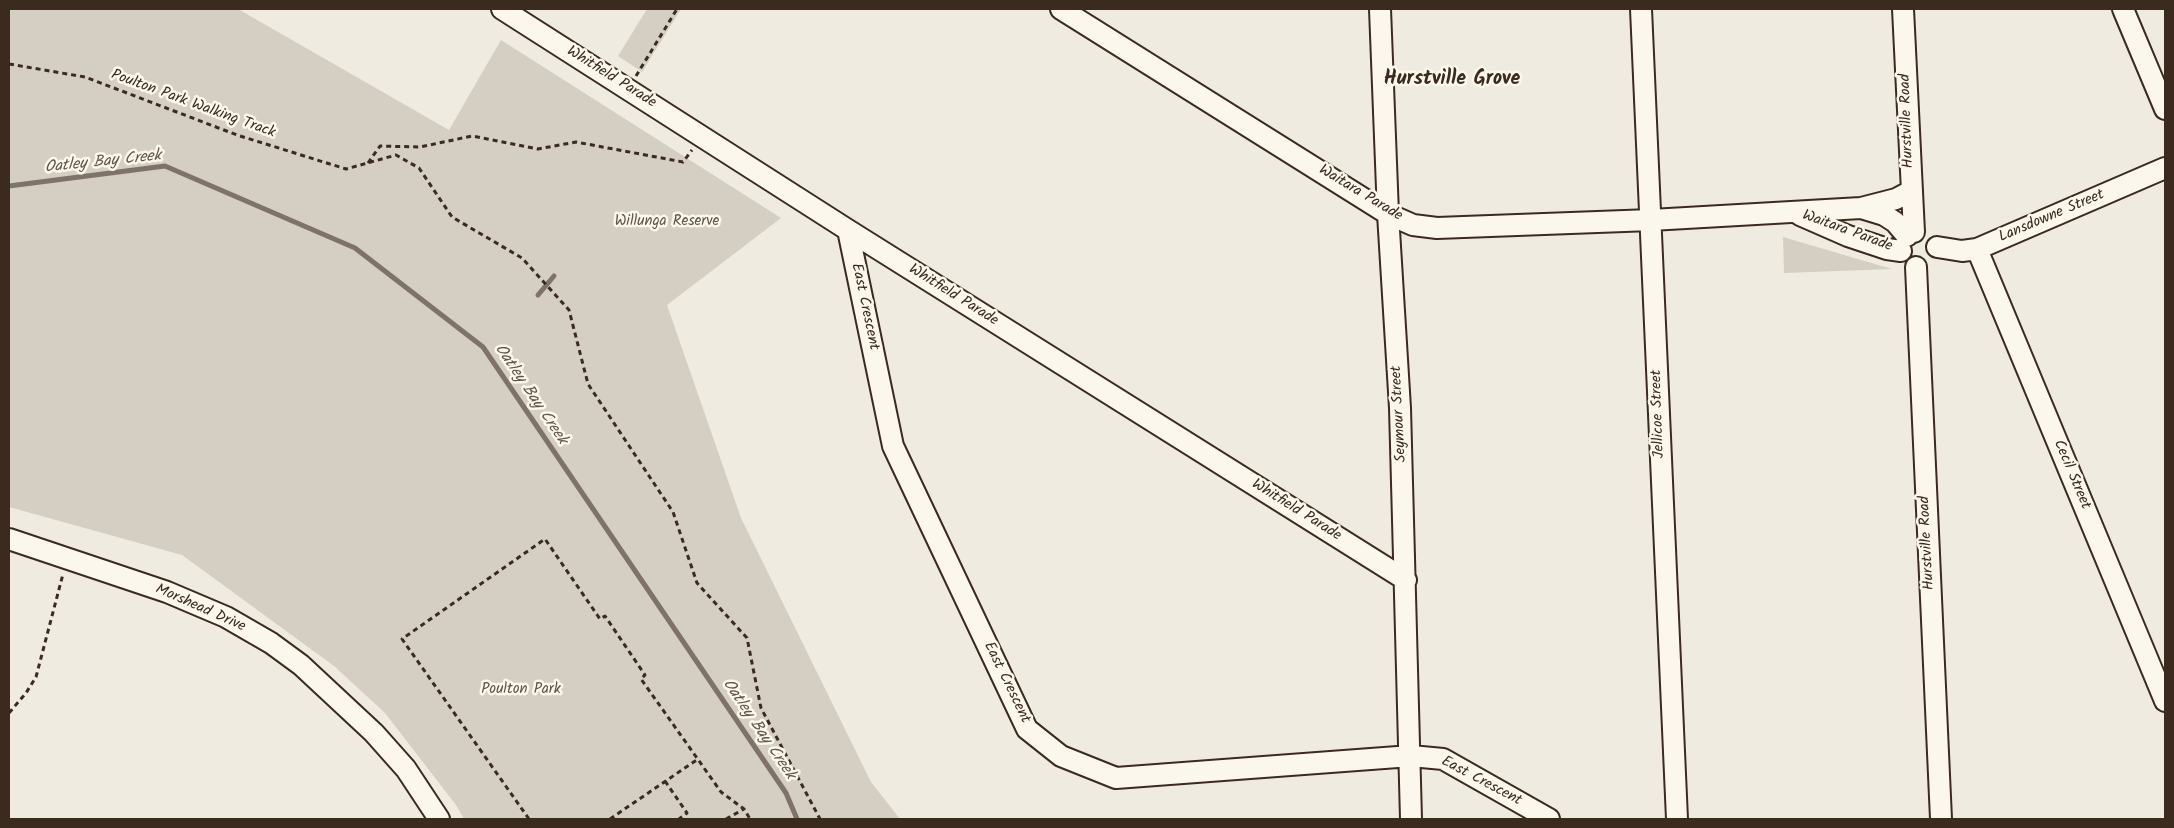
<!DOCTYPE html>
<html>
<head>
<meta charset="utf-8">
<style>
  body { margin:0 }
  #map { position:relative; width:2174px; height:828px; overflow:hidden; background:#f0ebe0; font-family:Kalam,sans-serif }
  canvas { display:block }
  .frame { position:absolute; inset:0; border:10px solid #3b2a1e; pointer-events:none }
</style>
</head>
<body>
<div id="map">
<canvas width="2174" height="828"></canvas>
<div class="frame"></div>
</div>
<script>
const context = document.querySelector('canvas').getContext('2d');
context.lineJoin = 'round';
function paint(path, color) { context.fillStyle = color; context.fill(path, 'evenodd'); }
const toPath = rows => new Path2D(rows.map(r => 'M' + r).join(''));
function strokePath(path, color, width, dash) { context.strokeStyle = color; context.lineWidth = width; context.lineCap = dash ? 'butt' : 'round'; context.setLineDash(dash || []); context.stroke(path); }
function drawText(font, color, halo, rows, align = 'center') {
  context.font = font + ' Kalam,sans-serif'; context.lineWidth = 5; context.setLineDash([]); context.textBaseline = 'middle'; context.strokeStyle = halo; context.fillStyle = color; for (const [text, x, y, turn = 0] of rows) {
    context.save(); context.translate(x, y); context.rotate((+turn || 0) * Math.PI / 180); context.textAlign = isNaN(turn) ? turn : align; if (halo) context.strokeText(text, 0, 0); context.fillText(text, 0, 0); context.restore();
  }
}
paint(toPath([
  [9,9,238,9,449,130,501,40,781,218,667,305,741,518,871,782,900,819,464,819,456,805,385,713,334,666,182,555,9,507],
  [647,9,681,9,642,72,618,56],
  [1783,237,1892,269,1784,273]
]), '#d5cec3');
strokePath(toPath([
  [9,186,165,166,355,248,483,347,786,793,797,819],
  [538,295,554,276]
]), '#7f7367', 5);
const minor = toPath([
  [502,9,848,230,1406,580],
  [1061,9,1388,214,1413,225,1437,228,1651,220,1861,208,1884,215,1895,222,1907,236],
  [1380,9,1388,214,1400,408,1411,819],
  [1641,9,1677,819],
  [1903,9,1914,232],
  [2123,9,2165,109],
  [1861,208,1896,199,1911,191],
  [1800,215,1848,236,1887,249,1901,251],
  [848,230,893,446,1027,729,1061,756,1116,778,1411,756,1443,759,1549,819],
  [1937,247,1962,251,1977,249,2165,168],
  [1977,249,2165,701],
  [1916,267,1941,819],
  [9,539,167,592,226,617,271,643,301,665,374,733,406,769,439,819]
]);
strokePath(minor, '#3b2a1e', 24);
strokePath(toPath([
  [9,64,85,77,237,135,346,169,396,155,419,168,452,217,522,258,569,310,588,384,673,512,697,583,747,638,761,708,820,819],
  [636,76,677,9],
  [368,163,380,146,420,147,472,136,538,149,576,142,683,162,692,150],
  [9,713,26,693,36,677,63,574],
  [665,781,687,813,679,819],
  [529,819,402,639,545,539,600,619,605,616,645,675,641,679,721,792,744,809,750,819],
  [610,819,698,759],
  [726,819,744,809]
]), '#3b2a1e', 3, [5, 4]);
strokePath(minor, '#fbf7ec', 20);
drawText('15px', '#3b2a1e', '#fbf7ec', [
  ["Whitfield Parade",611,78,32],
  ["Poulton Park Walking Track",193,105,20],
  ["Hurstville Road",1908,121,-92],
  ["Waitara Parade",1360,194,31],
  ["Lansdowne Street",2052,217,-23],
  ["Waitara Parade",1847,232,20],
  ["Whitfield Parade",953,296,32],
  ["East Crescent",864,307,78],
  ["Seymour Street",1400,414,-93],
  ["Jellicoe Street",1659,414,-92],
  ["Cecil Street",2071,475,67],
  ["Whitfield Parade",1296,511,32],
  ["Hurstville Road",1928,543,-93],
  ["Morshead Drive",200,609,24],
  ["East Crescent",1006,683,64],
  ["East Crescent",1481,782,28]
]);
drawText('15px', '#625347', '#fbf7ec', [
  ["Willunga Reserve",667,222],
  ["Poulton Park",521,690]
]);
drawText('italic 16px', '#635448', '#fbf7ec', [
  ["Oatley Bay Creek",103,163,-6],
  ["Oatley Bay Creek",530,395,56],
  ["Oatley Bay Creek",758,730,56]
]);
drawText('bold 20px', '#3b2a1e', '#fbf7ec', [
  ["Hurstville Grove",1452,81]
]);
</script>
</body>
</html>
